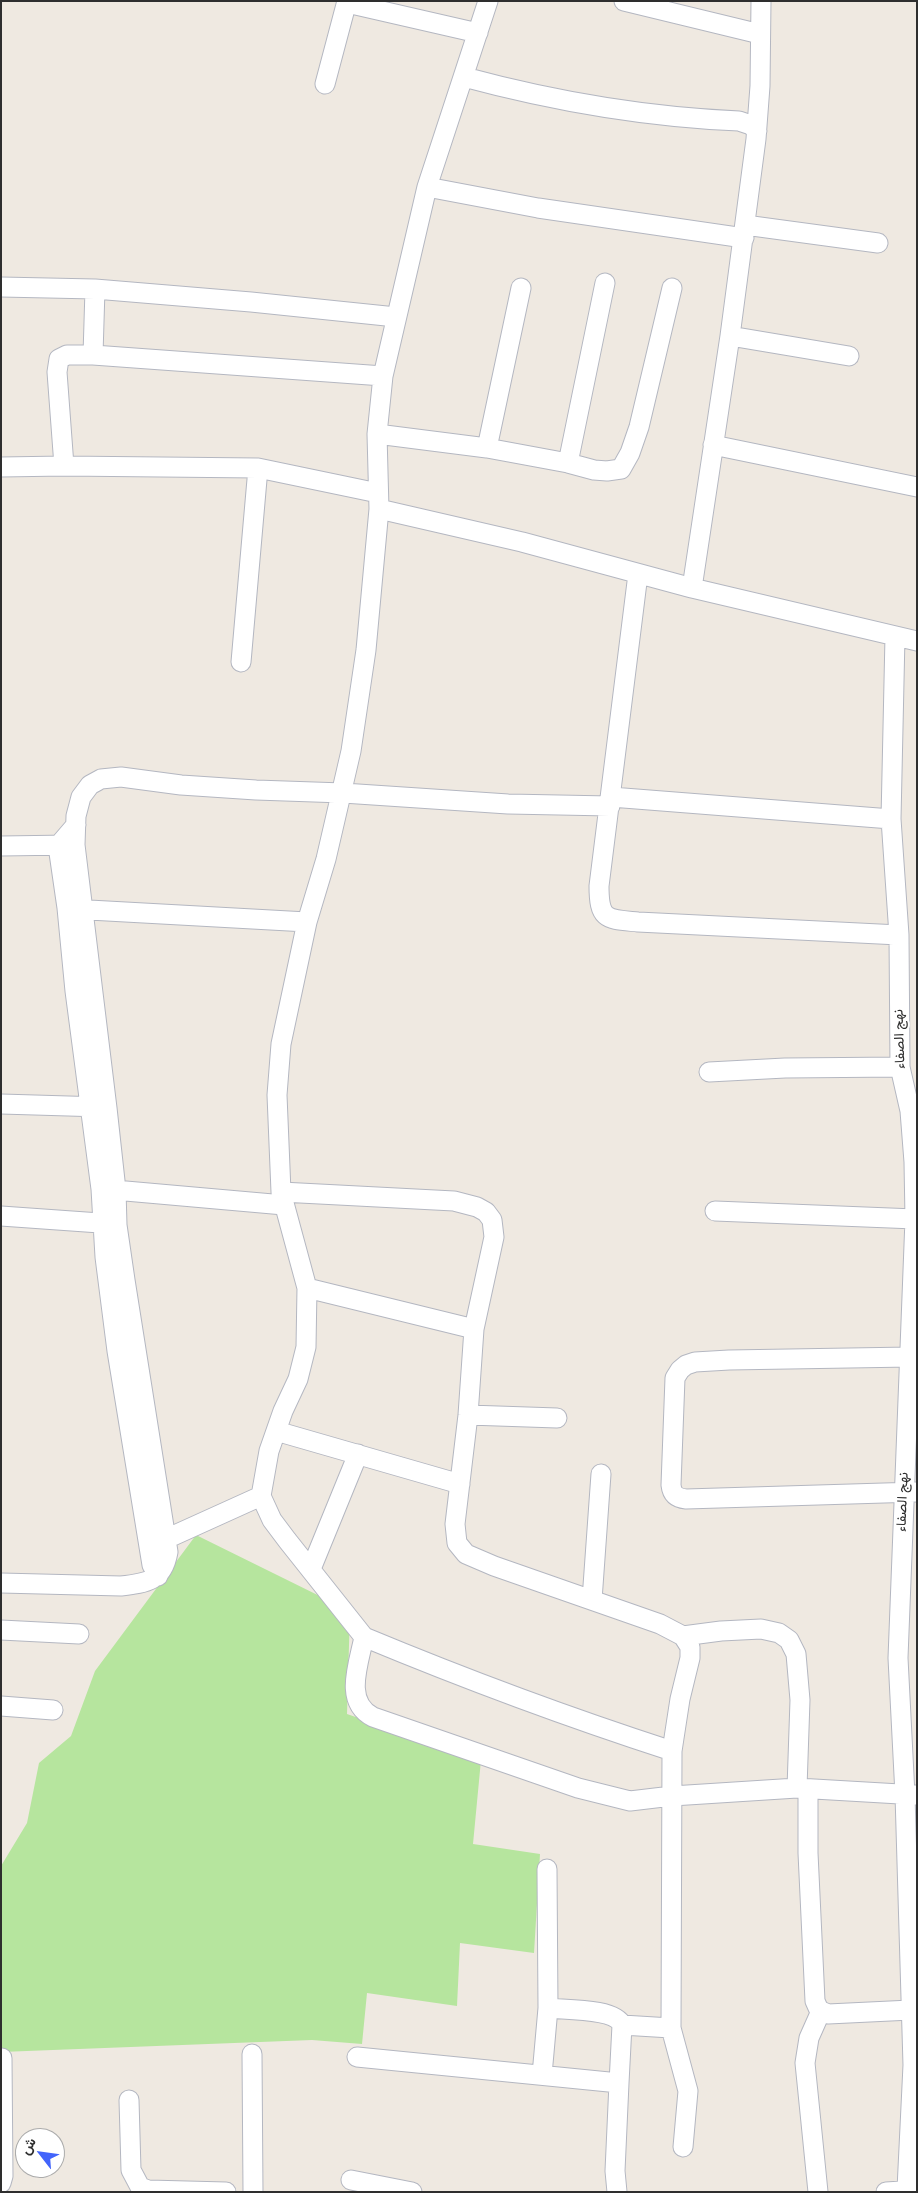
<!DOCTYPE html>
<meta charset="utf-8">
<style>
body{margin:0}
#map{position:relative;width:918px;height:2193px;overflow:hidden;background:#efe9e1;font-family:Roboto,Vazirmatn,sans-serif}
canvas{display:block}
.frame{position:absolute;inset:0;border:2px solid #2e2e2e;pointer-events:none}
.north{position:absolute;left:15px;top:2128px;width:50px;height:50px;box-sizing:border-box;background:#fff;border:1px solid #ababab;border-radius:50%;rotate:300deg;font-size:14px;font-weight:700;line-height:20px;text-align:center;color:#2e2e2e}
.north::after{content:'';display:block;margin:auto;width:18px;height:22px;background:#4264fb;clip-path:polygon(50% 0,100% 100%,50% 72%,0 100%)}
</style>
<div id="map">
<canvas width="918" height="2193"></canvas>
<div class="frame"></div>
<div class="north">ش</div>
</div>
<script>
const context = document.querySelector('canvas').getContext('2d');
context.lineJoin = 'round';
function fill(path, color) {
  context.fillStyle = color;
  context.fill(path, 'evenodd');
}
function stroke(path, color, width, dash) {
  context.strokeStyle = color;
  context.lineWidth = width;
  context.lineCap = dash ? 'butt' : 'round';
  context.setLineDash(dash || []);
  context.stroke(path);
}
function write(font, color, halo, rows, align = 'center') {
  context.font = font + ' Roboto,Vazirmatn,sans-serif';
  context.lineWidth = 4;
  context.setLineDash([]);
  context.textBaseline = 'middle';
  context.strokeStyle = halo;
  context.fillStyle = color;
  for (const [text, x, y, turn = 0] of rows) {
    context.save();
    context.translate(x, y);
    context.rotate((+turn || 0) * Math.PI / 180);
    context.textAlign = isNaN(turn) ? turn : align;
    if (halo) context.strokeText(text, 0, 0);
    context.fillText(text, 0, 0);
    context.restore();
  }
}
const green = new Path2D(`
 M196,1535l154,76 -3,103 134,46 -8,84 67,10 -6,99 -74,-10 -3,63 -90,-13 -5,51 -50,-4 -311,12v-186l26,-43 12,-60 32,-27 24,-65z`);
const minor = new Path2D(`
 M488,1l-61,186 -44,189 -6,58 2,75 -13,141 -15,101 -25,108 -19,63 -26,122 -4,51 4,97 26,96 -1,59 -8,32 -15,32 -14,40 -8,45 11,24 15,20 77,97c-5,26 -21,65 9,80l205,71 52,13 42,-5 125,-8 120,7
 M624,1l136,33
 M347,3l131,30
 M464,77c89,24 182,40 275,44l12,4 6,6
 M325,84l22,-83
 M427,187l111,21 206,30
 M745,225l133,18
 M1,287l94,2 156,13 145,15
 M730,336l119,20
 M93,355l2,-66
 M377,434l110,14 81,15 26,7 13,1 14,-2 9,-16 9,-26 33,-139
 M713,445l204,42
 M487,448l34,-160
 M568,463l37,-180
 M64,466l-7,-94 2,-13 8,-4h26l290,21
 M1,467l63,-1 194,2 120,25
 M379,509l143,33 170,46 225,53
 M638,574l-39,312c0,35 8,33 39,36l261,13
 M692,588l38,-252 26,-197 4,-53 1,-85
 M895,636l-4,183 8,116 1,132 10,44 4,51 1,57 -17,439 7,137 8,270 -6,124
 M241,662l17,-194
 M611,797l280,22
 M76,825l-18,21 9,62 8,83 26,198 4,68 12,94 35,214 6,11
 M1,846l69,-1
 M71,909l236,13
 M709,1072l76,-4 115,-1
 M1,1104l101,3
 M103,1189l181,16
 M281,1192l173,9 23,6 9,5 6,8 2,17 -20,92 -6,86 -13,109 2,19 9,11 28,12 166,58 23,12 7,11v11l-10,41 -8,52 -1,277 -49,-3
 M715,1211l200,8
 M1,1216l113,8
 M307,1288l167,41
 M910,1357l-181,3 -34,2 -9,3 -6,5 -5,8 -4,107c1,9 5,13 15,14l231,-7
 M468,1415l89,3
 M276,1431l184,53
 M166,1539l95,-43
 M311,1569l47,-115
 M1,1583l120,3c26,-3 42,-5 47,-34l-43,-272 -8,-55 -1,-35 -9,-82 -32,-263 1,-29 5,-19 9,-12 11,-6 20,-2 60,8 75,5 87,3 165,11 102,2
 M592,1600l9,-126
 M1,1630l78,4
 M683,1636l38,-5 40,-2 18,4 10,7 7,14 4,46 -3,88
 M364,1637c101,42 203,80 308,114
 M1,1706l52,4
 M808,1789v64l7,148 4,9 9,4 83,-4
 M548,2008c17,2 67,0 74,17l-3,58
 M671,2028l17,63 -5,56
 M252,2054l1,138
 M357,2057l262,26 -4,88 2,21
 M542,2075l6,-67 -1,-139
 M129,2100l2,70 9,17 8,3 78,2
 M351,2180l61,12
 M1,2183l2,-7 -1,-118
 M818,2192l-13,-129 4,-25 12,-27
 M886,2192l31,-2`);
const streetNames = [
 ["نهج الصفاء",900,1039,-92],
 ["نهج الصفاء",903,1502,-88]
];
fill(green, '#b6e59e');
stroke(minor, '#b4b7c1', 21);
stroke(minor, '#fff', 19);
write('14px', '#2e2e2e', '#fff', streetNames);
</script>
